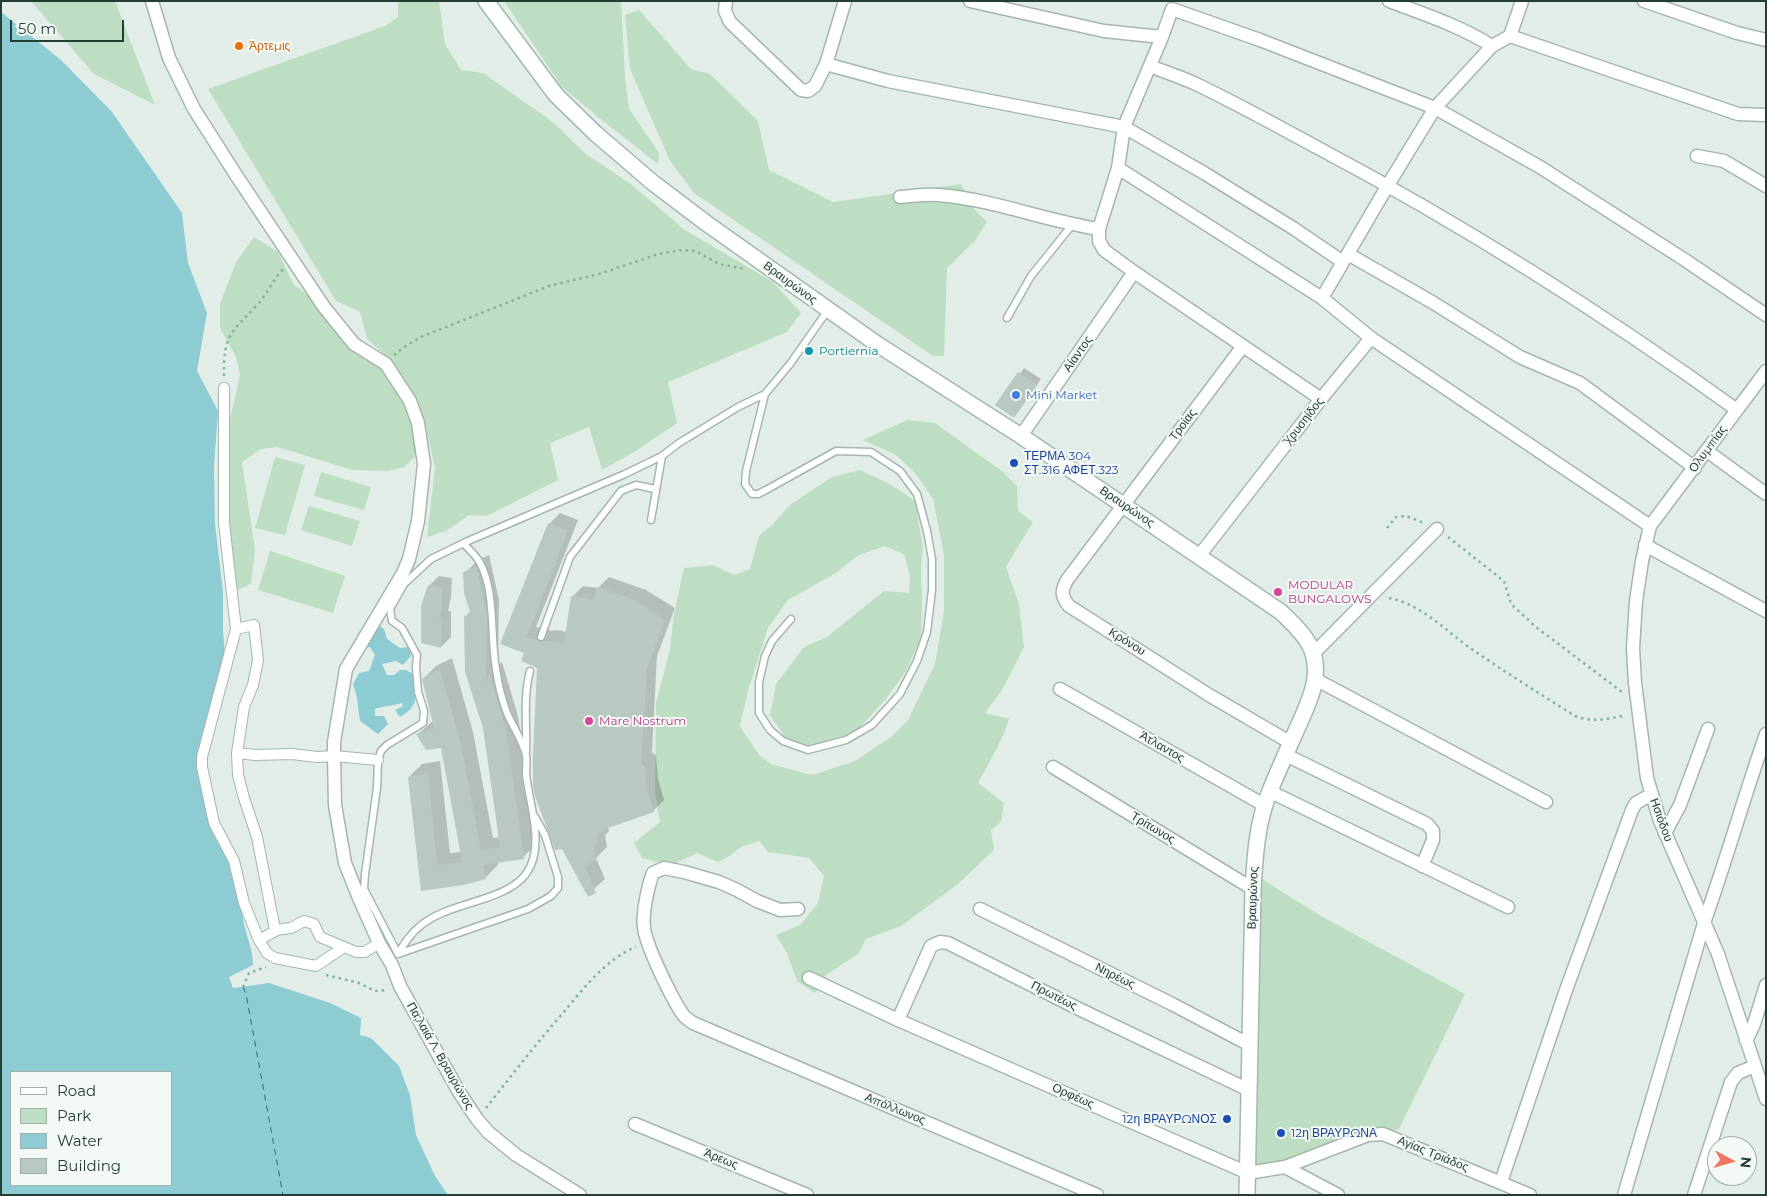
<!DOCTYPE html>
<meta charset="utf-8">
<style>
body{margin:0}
#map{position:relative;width:1767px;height:1196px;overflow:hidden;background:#e3ede8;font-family:Montserrat,sans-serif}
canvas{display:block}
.frame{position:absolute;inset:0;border:2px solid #233f35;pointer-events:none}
.legend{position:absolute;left:10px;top:1071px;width:162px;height:115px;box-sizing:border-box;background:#f4f9f6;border:1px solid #a0afa9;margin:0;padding:6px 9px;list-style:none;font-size:15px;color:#233f35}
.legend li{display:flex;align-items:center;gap:10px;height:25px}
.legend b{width:25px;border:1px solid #a0afa9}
.north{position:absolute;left:1707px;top:1136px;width:50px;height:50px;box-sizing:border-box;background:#f4f9f6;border:1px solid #a0afa9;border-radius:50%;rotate:96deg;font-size:14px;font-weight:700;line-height:20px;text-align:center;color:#233f35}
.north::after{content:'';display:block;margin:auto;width:18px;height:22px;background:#f1765d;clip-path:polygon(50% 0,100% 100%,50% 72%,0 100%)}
.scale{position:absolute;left:10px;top:20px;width:114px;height:22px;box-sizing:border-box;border:2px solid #233f35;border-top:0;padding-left:6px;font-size:15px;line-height:18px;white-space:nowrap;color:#233f35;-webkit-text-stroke:4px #f4f9f6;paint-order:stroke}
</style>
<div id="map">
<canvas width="1767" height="1196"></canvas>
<div class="frame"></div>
<ul class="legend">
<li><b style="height:6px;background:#fff"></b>Road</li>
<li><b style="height:14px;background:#bddec3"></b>Park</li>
<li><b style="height:14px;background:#8cccd2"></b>Water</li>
<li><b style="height:14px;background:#b9c8c1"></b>Building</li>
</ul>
<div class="north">N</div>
<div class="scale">50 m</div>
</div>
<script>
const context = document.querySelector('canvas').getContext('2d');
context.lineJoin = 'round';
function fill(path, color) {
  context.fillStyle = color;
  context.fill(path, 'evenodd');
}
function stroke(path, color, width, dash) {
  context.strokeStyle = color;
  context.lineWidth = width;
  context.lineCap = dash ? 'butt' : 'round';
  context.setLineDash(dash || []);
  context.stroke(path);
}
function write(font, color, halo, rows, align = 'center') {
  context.font = font + ' Montserrat,sans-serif';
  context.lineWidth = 4;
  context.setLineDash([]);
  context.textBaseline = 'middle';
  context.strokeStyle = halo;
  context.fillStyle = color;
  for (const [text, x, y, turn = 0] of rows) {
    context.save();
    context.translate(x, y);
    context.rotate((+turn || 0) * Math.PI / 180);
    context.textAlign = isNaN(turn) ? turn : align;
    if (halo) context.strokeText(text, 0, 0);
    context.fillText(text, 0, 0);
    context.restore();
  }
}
const green = new Path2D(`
 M31,1h84l40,104 -61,-31z
 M398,1h41l6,43 16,26 22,3 70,49 33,32 46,31 53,45 88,52 28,31 -14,19 -119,50 9,41 -38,26 -37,21 -13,-43 -39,16 8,37 -71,36 -18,-1 -23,16 -19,6 8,-70 -10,-44 -15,-33 -27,-37 -16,-14 -7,-27 -24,-11 -128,-212 177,-63 13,-9z
 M504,1h117l4,76 4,32 30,44 -1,11 -55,-43 -41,-34z
 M639,10l52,59 19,5 48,47 11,49 64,32 128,-18 11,23 15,15 -13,20 -27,26 -3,88h-11l-239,-163 -24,-32 -40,-92 -5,-54z
 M254,237l24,15 16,33 11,8c33,32 77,67 100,106 9,16 10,38 12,56l-13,12 -15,4 -36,-1 -76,-23 -16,2 -19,13 13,88 -4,34 -13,6 -12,-18 -7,-56v-48l21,-93 -4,-18 -16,-29v-24l16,-42z
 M907,420l28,3 68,49 14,14 1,25 15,11 -27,45 13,37 5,43 -22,43 -17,23 24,6c-7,23 -20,43 -31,64l26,20 -3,19 -10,8 3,20 -36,34 -57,42 -35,13 -8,15 -32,21 -11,18 -18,-12 -10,-28 -11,-18 24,-10 18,-22 6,-27 -15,-18 -41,-6 -9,-11 -18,6 -13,10 -10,5 -21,-9 -25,12 -30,-7 -8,-15 26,-21 -5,-30 1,-89 14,-54 3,-30 11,-51 29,-3 21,10 16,-6 9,-33 13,-11 19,-21 41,-27 28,-7 28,13 27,18 8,47 -2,20 1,30 -1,40 -15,33 -20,28 -25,27 -26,15 -25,5 -25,-9 -15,-22 6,-31 28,-37 23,-10 57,-46 25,2 1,-17 -6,-22 -20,-8 -27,10 -21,17 -48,27 -20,28 -20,63 -8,35 19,29 12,9 41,11 43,-14 36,-24 17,-17 27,-56 9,-53v-56l-11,-56 -18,-26 -19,-18 -33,-15z
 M275,457l30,8 -20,70 -30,-7z
 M321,472l50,15 -7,23 -50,-14z
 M309,506l51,15 -8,25 -51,-16z
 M270,551l75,25 -12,37 -75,-23z
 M1254,874l67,42 144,78 -66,135 -151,44z`);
const water = new Path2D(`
 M1,12l60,48 51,52 70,101 6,50 19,50 -10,58 21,40 -4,55 1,58 8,68v39l2,26 -8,23 -7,40 -12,42 14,71 11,8 12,30 9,53 8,29 1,12 -24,12 4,11 36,-5 61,20 31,15 -1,17 11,3 28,28 11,29 6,40 19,41 13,19h-447zM11,1072h160v113h-160z
 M379,626l5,3 3,10 13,9 9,-1 2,9 -8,9 -7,-4 -14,3 5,11h7l6,-5h6l7,4c3,20 8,31 -13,43l-5,-7 8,-4 -1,-3c-10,3 -18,3 -27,6v7h9l4,8 -10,10 -18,-13 -3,-23 -4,-14 6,-11 10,-2 6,-16 -5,-8 -7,1 8,-18z`);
const shadow = new Path2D(`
 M1024,368l17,11 -23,33 -21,-7z
 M560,513l18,7 -42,107 12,2 3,2 5,-1 11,2 5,-35 11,-11 15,2 11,-11 37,13 29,18 -18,48 -5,96 4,4 2,23 6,21 -11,11 -45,16 1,4 -4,4 2,12 -11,11 9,21 -11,10 -58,-93 3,-129 -13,-15 -24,-9 47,-119z
 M489,555l10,45 -1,66 4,-4 16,54 18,129 -13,12 -25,4v4l-13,13 -63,11 -13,-112 13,-13 18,-3 10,92 11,-1 -19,-105 -24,-13 15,-13 -10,-42 13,-13 16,-8 21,74 20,106 7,-1 -34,-221 5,-5 -6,-38 13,-13z
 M439,576l13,2 -1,19 -3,14h3v26l-10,10 -12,-61z`);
const ferry = new Path2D(`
 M243,987l3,7 37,201`);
const building = new Path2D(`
 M1018,372l19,13 -23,33 -19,-13z
 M548,523l20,8 -42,107 11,2 3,2 4,-1 20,2 7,-47 23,4 3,-13 38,13 30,20 -18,48 -6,95 4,4 2,23 7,22 -46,16 -12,8 3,6 -5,4 2,13 -11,8 11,26 -8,4 -26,-48 -7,1 -20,-54 -2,-10v-31l4,-87 -16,-7 3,-8 -24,-9z
 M476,567l11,47 -1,68 3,-9 17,57 18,129 -41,6 3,14 -22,6 -43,6 -13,-114 20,-4 9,92 25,-3 -21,-114 -15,2 -10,-16 18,-6 -12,-49 18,-10 21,76 20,105 19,-3 -17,-119 -18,-56 -1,-56 7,-1 -7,-22 -1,-21z
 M428,585l14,2v20l-3,13h3l-1,28 -20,-5v-37z`);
const path = new Path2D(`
 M394,355l13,-10 14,-8 128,-51 50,-12 59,-20 25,-4 13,1 23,13 26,5
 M224,376c-1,-41 7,-43 33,-71 10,-11 16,-25 26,-36
 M1387,528l9,-11 10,-1 18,7
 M1448,537l56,44 7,23 25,23 86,65
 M1389,598c35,7 58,35 87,54 32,22 66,43 99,64 18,7 34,3 51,-1
 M326,975l33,8 16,8 12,-1
 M243,987l6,-14 17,-6
 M486,1108c25,-32 50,-64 77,-95 19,-23 44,-55 73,-66`);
const service = new Path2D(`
 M1007,318l24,-42 41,-51
 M765,394l-19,77 -1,13 7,10h6l8,-4 70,-39 35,1 29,19 17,23 10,37 5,28v31l-5,42 -10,29 -17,33 -28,31 -26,15 -38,10 -25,-9 -13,-11 -11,-17v-31l6,-26 7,-15 19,-22
 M651,520l11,-64
 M464,544c5,5 11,11 15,17 17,29 11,75 17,108 2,14 6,31 11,44 6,14 16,28 19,42 1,6 0,13 0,19 3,30 20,73 0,100 -22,29 -78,27 -107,53 -9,7 -15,17 -21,27l-34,-65 1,-15 12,-86 1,-28 3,-9 6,-6 36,-22 1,-12 -6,-19 -2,-25 1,-12 -15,-27 -10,-7 -2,-12 14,-25 27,-25 37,-18 157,-67 37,-18 17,-13 59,-36 27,-13 25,-30 38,-54
 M541,637l29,-80 51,-66 15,-6 19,4
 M526,751c1,-26 -3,-55 4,-80
 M398,954l130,-45 23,-13 7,-8v-11l-13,-42 -10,-18`);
const pedestrian = new Path2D(`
 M224,388v135l12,106 18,-4 4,35 -5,25 -9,22 -7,46
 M236,629l-34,128v10l12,56 20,38 10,42 15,37 18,-10
 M378,760l-44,-4 -17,1 -25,-3 -37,1 -18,-2 1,22 6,23 13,39 18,93 16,-2 13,-7 10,3 6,13 36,15h9l14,-9
 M259,940l8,13 8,5 41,8 28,-19`);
const minor = new Path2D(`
 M152,1l17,57 25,51 42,66 88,132 30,37 32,20 24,37 8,22 6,41 -6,57 -9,38 -6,14 -57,96 -12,73v14l1,49 10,58 14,35 20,45 13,22 8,21 59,106 18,27 11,13 28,23 64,40
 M726,1l-1,10 5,11 71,68 7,1 7,-5 11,-22
 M845,1l-19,63 62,17 236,46 80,46 89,55 50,34
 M970,1l134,30 58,6
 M1389,1c35,13 71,25 103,45
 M1644,1l93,32 29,7
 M1510,36l12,-35
 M1150,66c15,6 31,11 46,18 42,20 83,43 124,65 145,77 284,165 417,261
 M1697,156l27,5 42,25
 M1118,168l204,130 66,-113 47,-77 105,59 145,93 81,55
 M900,197c13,-1 26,-3 38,-2 55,4 107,26 161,34
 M1348,254l84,48 88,55 60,26 115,85
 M1371,338l279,188
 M1243,346l-176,234c-6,11 -6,16 2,26l140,89 82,48
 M1766,371l-116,155 -8,35 -6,40 -3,47 2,35 12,95 13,43 58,133 48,145
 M1321,399l-187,-127 -30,-22 -5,-9v-12l19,-61 6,-41 38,-90 10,-28 88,31 175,68 57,-62 18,-10 228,78 28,1
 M1021,436l113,-164
 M1707,451l59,43
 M1645,545l121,66
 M1199,556l122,-157 50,-61 -49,-40
 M1313,654l124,-125
 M1315,679l231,123
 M1060,689l204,116
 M1286,755l141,69 6,7v9l-11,26
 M1053,767l200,122
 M1269,791l239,116
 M1665,833l15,-28 28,-76
 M798,909l-18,1 -23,-9 -20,-11 -18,-8 -35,-10 -20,-4 -11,5c-5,13 -11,41 -9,54 1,17 29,74 40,89 2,2 6,5 9,7l404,172
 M980,909l192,95 78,41
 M809,978l89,42 350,153 37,-6 83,-32 15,-1 147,61
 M898,1020l33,-74 9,-4 8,1 131,66 170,81
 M1746,1041l8,-17 12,-39
 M635,1124l172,71
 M1285,1167l53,28
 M1501,1182l65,-192 66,-180 4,-7 16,-9
 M1624,1195l80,-272c22,-62 40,-126 62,-189
 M1694,1195l37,-113 7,-9 17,-7`);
const secondary = new Path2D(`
 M486,1l70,94 39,38 57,49 54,41 171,121 144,92 260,176c10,10 21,19 28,32 16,29 -1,60 -13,87 -9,20 -18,40 -26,60 -13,30 -15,65 -17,98l-6,306`);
const markers = [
 [239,46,5,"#e8710a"],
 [809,351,5,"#0f9aa8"],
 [1016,395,5,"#3f7fe0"],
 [1014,463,5,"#1a4fb4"],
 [1278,592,5,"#d1479c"],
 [589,721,5,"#d1479c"],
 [1227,1119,5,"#1a4fb4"],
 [1281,1133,5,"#1a4fb4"]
];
const foodNames = [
 ["Άρτεμις",249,46]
];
const streetNames = [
 ["Βραυρώνος",790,283,36],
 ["Αίαντος",1078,354,-55],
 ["Χρυσηίδος",1304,421,-52],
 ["Τροίας",1183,425,-53],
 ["Ολυμπίας",1708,449,-54],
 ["Βραυρώνος",1127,507,34],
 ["Κρόνου",1127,642,32],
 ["Άτλαντος",1162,747,30],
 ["Ησιόδου",1661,820,70],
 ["Τρίτωνος",1153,828,31],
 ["Βραυρώνος",1253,898,-88],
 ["Νηρέως",1115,976,26],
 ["Πρωτέως",1054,996,27],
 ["Πα;λαιά Λ. Βραυρώνος",440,1056,60],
 ["Ορφέως",1073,1096,24],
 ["Απόλλωνος",895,1109,22],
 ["Αγίας Τριάδος",1433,1154,22],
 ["Άρεως",721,1159,22]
];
const cultureNames = [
 ["Portiernia",819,351]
];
const shopNames = [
 ["Mini Market",1026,395]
];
const transitNames = [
 ["ΤΕΡΜΑ 304",1024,456],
 ["ΣΤ.316 ΑΦΕΤ.323",1024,470],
 ["12η ΒΡΑΥΡΩΝΟΣ",1217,1119,"right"],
 ["12η ΒΡΑΥΡΩΝΑ",1291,1133]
];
const hotelNames = [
 ["MODULAR",1288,585],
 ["BUNGALOWS",1288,599],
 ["Mare Nostrum",599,721]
];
fill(green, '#bddec3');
fill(water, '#8cccd2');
fill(shadow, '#0003');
stroke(ferry, '#1d727b', 1, [6, 5]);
fill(building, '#b9c8c1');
stroke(service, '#a6b5af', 9);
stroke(pedestrian, '#a6b5af', 12);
stroke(minor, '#a6b5af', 15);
stroke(secondary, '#a2b9af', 18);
stroke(path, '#84b19f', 2.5, [2.5, 4]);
stroke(service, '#fff', 6);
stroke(pedestrian, '#fff', 10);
stroke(minor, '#fff', 12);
stroke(secondary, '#fff', 15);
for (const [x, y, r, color] of markers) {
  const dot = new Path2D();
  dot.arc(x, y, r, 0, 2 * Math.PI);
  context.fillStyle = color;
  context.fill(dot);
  stroke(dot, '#f4f9f6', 2);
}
write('12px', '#c56008', '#f4f9f6', foodNames, 'left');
write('12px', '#233f35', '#f4f9f6', streetNames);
write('12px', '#0d838f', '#f4f9f6', cultureNames, 'left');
write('12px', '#366cbe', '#f4f9f6', shopNames, 'left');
write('12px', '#164399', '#f4f9f6', transitNames, 'left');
write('12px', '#b23c85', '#f4f9f6', hotelNames, 'left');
</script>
